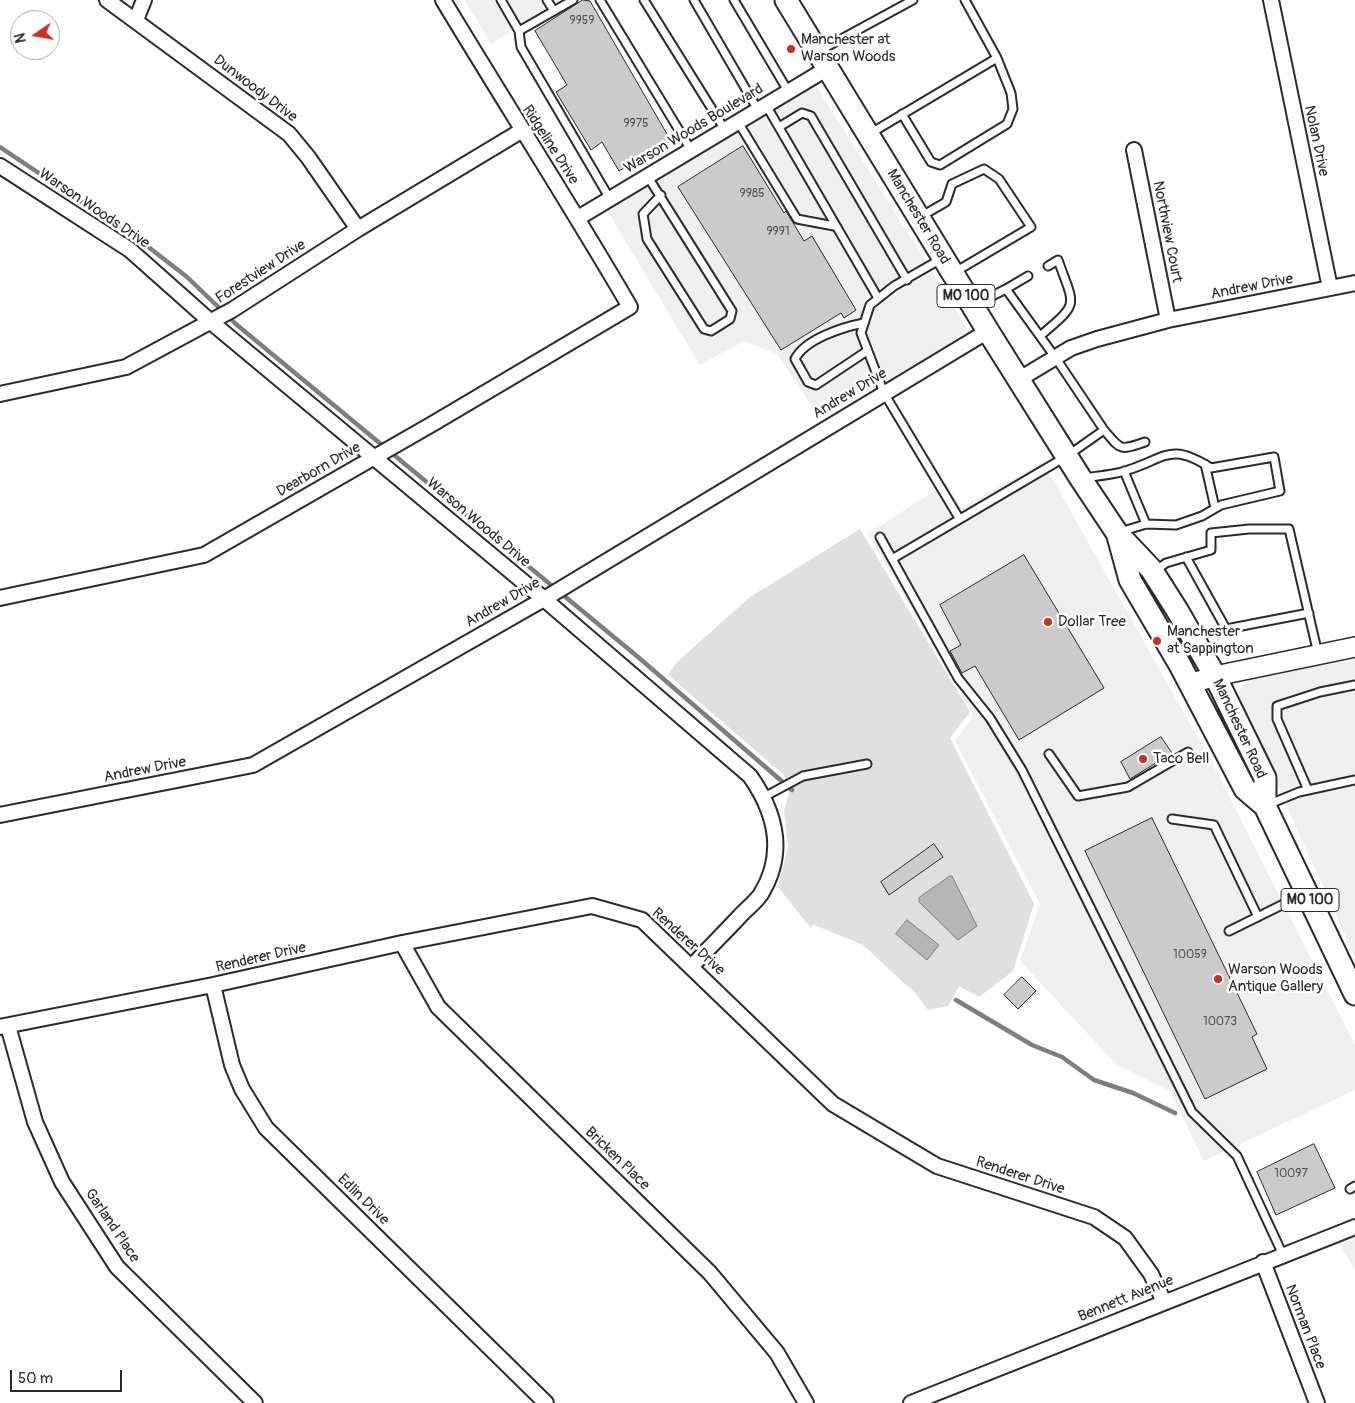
<!DOCTYPE html>
<style>
body{margin:0}
#map{position:relative;width:1355px;height:1403px;overflow:hidden;background:#fff;font-family:Pangolin,sans-serif}
canvas{display:block}
.north{position:absolute;left:10px;top:10px;width:50px;height:50px;box-sizing:border-box;background:#fff;border:1px solid #aaa;border-radius:50%;rotate:258deg;font-size:14px;font-weight:700;line-height:20px;text-align:center;color:#2b2b2b}
.north::after{content:'';display:block;margin:auto;width:18px;height:22px;background:#c8321e;clip-path:polygon(50% 0,100% 100%,50% 72%,0 100%)}
.scale{position:absolute;left:10px;top:1370px;width:112px;height:22px;box-sizing:border-box;border:2px solid #2b2b2b;border-top:0;padding-left:6px;font-size:15px;line-height:18px;white-space:nowrap;color:#2b2b2b;-webkit-text-stroke:4px #fff;paint-order:stroke}
</style>
<div id="map">
<canvas width="1355" height="1403"></canvas>
<div class="north">N</div>
<div class="scale">50 m</div>
</div>
<script>
const context = document.querySelector('canvas').getContext('2d');
context.lineJoin = 'round';
function fill(path, color) {
  context.fillStyle = color;
  context.fill(path, 'evenodd');
}
function stroke(path, color, width, dash) {
  context.strokeStyle = color;
  context.lineWidth = width;
  context.lineCap = dash ? 'butt' : 'round';
  context.setLineDash(dash || []);
  context.stroke(path);
}
function write(font, color, halo, rows, align = 'center') {
  context.font = font + ' Pangolin,sans-serif';
  context.lineWidth = 5;
  context.setLineDash([]);
  context.textBaseline = 'middle';
  context.strokeStyle = halo;
  context.fillStyle = color;
  for (const [text, x, y, turn = 0] of rows) {
    context.save();
    context.translate(x, y);
    context.rotate((+turn || 0) * Math.PI / 180);
    context.textAlign = isNaN(turn) ? turn : align;
    if (halo) context.strokeText(text, 0, 0);
    context.fillText(text, 0, 0);
    context.restore();
  }
}
const built = new Path2D(`
 M465,0h97l-71,44z
 M808,73l162,260 -150,85 -43,-64 -33,-13 -44,24 -100,-166z
 M1043,462l169,301 143,282v45l-151,71 -34,-70 -53,-26 -97,-104 20,-57 -85,-163 17,-23 -1,-8 -103,-176 78,-51 15,25z
 M1355,659v298l-78,-172 -28,-57 -10,-26v-12l5,-7 8,-5z
 M1355,1239v31l-15,-25z`);
const green = new Path2D(`
 M860,529l110,183 -20,26 84,166 -21,67 -34,26 -20,-11 -11,20 -20,4 -11,-15 -54,-50 -49,-20 -4,2 -32,-40 10,-40 -4,-37 5,-16 -5,-19 -116,-100 9,-13 73,-65z`);
const water = new Path2D(`
 M950,876h2l25,50 -19,14 -39,-38v-4z
 M907,920l32,25 -12,15 -31,-26z`);
const stream = new Path2D(`
 M0,147l142,95 45,35 50,48 401,332 154,133
 M956,1000l76,45 30,12 32,23 39,13 42,20`);
const building = new Path2D(`
 M583,0l7,1 81,140 -52,30 -17,-29 -11,8 -35,-58 11,-7 -32,-54z
 M743,146l41,67 2,-2 18,30 8,-5 44,74 -12,8 -3,-5 -60,37 -103,-163z
 M1024,555l80,133 -85,52 -44,-74 -13,7 -12,-22 11,-6 -21,-40z
 M1161,737l11,16 -42,26 -9,-17z
 M1152,818l105,216 -5,3 15,32 -62,30 -120,-248z
 M934,844l9,13 -54,38 -8,-13z
 M1022,977l14,14 -18,18 -14,-14z
 M1314,1144l21,44 -59,27 -19,-43z`);
const lane = new Path2D(`
 M501,0l18,31
 M547,0l7,11
 M573,0l-54,31 2,16 89,152
 M600,0l91,150
 M644,0l81,130
 M694,0l64,110
 M734,0l54,91
 M819,51l94,-51
 M766,105l112,193
 M902,114l29,48 9,3 67,-41 6,-15 -2,-16 -14,-35
 M738,122l59,97 37,7
 M779,127l23,-14 9,3 96,164
 M871,133l126,-75 -32,-58
 M648,177l84,134 -2,8 -19,12 -7,-2 -57,-90 -4,-25 18,-19
 M920,217l26,-15 6,-18 32,-15 15,10 32,48 -76,45
 M941,259l-47,27 -24,19 -9,28 23,60 75,125
 M1006,289l22,-13
 M974,305l32,-16 49,68 49,73
 M864,323c-21,4 -59,16 -69,36l13,23 8,3 51,-34
 M1040,336c40,-34 35,-28 18,-76l-10,6
 M1205,464l10,44
 M1124,471l22,53
 M1083,478c14,-2 29,-3 42,-7 41,-12 44,-30 86,-3l63,-11 6,34 -59,14 -19,11 -26,9 -30,-1 -26,8
 M880,537l78,141 32,40 32,52 170,342 45,44 46,99
 M1186,557l40,72 83,-16
 M892,559l175,-103 37,-26c17,20 15,21 41,12
 M1155,571l11,-8 45,-13v-17l38,-4h40l29,125
 M1049,754l29,42 50,-9 60,-35
 M1308,790l-31,-71v-13l43,-14 35,-7
 M764,797l39,-21 64,-12
 M1267,805l32,-13 56,-12
 M1172,819l42,6 44,92
 M1229,931l75,-37
 M1350,1189l5,-3`);
const street = new Path2D(`
 M107,0l182,134 19,23 50,72
 M1271,0l59,288
 M136,20l8,-20
 M1134,150l34,170
 M0,166l130,84 81,72 333,277 206,177c26,37 36,77 11,118 -5,8 -15,15 -21,22 -16,17 -32,33 -48,50
 M578,218l250,-150
 M1018,380l53,-32 26,-9 71,-19 187,-37
 M0,394l126,-27 106,-57 126,-81 163,-98
 M0,598l204,-43 230,-132 196,-116c-60,-103 -125,-204 -187,-307
 M0,815l253,-50 291,-166 444,-268
 M402,943l36,64 272,266 67,80 29,50
 M213,985l19,80 10,24 24,39 280,275
 M8,1026l27,96 27,60 55,85 138,136
 M0,1027l213,-42 189,-42 190,-37 50,14 191,184 104,62 157,51 31,21 26,36 13,28
 M1263,1262l54,141
 M911,1403l444,-176`);
const secondary = new Path2D(`
 M1190,684l25,-8 140,-29`);
const primary = new Path2D(`
 M786,0l202,331 93,148 36,54 34,36 26,41 38,66 50,102v28
 M1118,536l12,44 50,85 65,124 20,17 90,188`);
const markers = [
 [791,49,5,"#c8321e"],
 [1048,622,5,"#c8321e"],
 [1157,641,5,"#c8321e"],
 [1143,759,5,"#c8321e"],
 [1218,979,5,"#c8321e"]
];
const numberNames = [
 ["9959",582,21],
 ["9975",636,124],
 ["9985",752,194],
 ["9991",778,232],
 ["10059",1190,955],
 ["10073",1220,1022],
 ["10097",1291,1174]
];
const shields = [
 [966,296,58],
 [1310,900,58]
];
const shieldNames = [
 ["MO 100",966,296],
 ["MO 100",1310,900]
];
const poiNames = [
 ["Manchester at",801,40],
 ["Warson Woods",801,57],
 ["Dollar Tree",1058,622],
 ["Manchester",1167,632],
 ["at Sappington",1167,649],
 ["Taco Bell",1153,759],
 ["Warson Woods",1228,970],
 ["Antique Gallery",1228,987]
];
const streetNames = [
 ["Dunwoody Drive",255,89,37],
 ["Warson Woods Boulevard",694,129,-31],
 ["Nolan Drive",1316,141,78],
 ["Ridgeline Drive",550,145,57],
 ["Warson Woods Drive",94,209,34],
 ["Manchester Road",918,217,59],
 ["Northview Court",1167,232,79],
 ["Forestview Drive",261,272,-33],
 ["Andrew Drive",1252,287,-11],
 ["Andrew Drive",850,394,-31],
 ["Dearborn Drive",319,470,-30],
 ["Warson Woods Drive",478,523,40],
 ["Andrew Drive",503,603,-30],
 ["Manchester Road",1239,729,65],
 ["Andrew Drive",145,770,-11],
 ["Renderer Drive",688,942,42],
 ["Renderer Drive",261,958,-13],
 ["Bricken Place",617,1159,44],
 ["Renderer Drive",1020,1176,18],
 ["Edlin Drive",363,1200,44],
 ["Garland Place",112,1226,56],
 ["Bennett Avenue",1126,1299,-22],
 ["Norman Place",1305,1327,69]
];
fill(built, '#efefef');
fill(green, '#e0e0e0');
fill(water, '#b6b6b6');
stroke(water, '#7e7e7e', 1);
stroke(stream, '#7e7e7e', 4.5);
fill(building, '#cbcbcb');
stroke(building, '#2b2b2b', 1);
stroke(lane, '#2b2b2b', 11);
stroke(street, '#2b2b2b', 18);
stroke(secondary, '#2b2b2b', 22);
stroke(primary, '#2b2b2b', 25);
stroke(lane, '#fff', 7);
stroke(street, '#fff', 14);
stroke(secondary, '#fff', 19);
stroke(primary, '#fff', 21);
for (const [x, y, r, color] of markers) {
  const dot = new Path2D();
  dot.arc(x, y, r, 0, 2 * Math.PI);
  context.fillStyle = color;
  context.fill(dot);
  stroke(dot, '#fff', 2);
}
write('12px', '#535353', null, numberNames);
for (const [x, y, w] of shields) {
  const box = new Path2D();
  box.roundRect(x - w / 2, y - 11.5, w, 23, 4);
  context.fillStyle = '#fff';
  context.fill(box);
  stroke(box, '#2b2b2b', 1);
}
write('bold 14px', '#2b2b2b', null, shieldNames);
write('15px', '#2b2b2b', '#fff', poiNames, 'left');
write('15px', '#2b2b2b', '#fff', streetNames);
</script>
